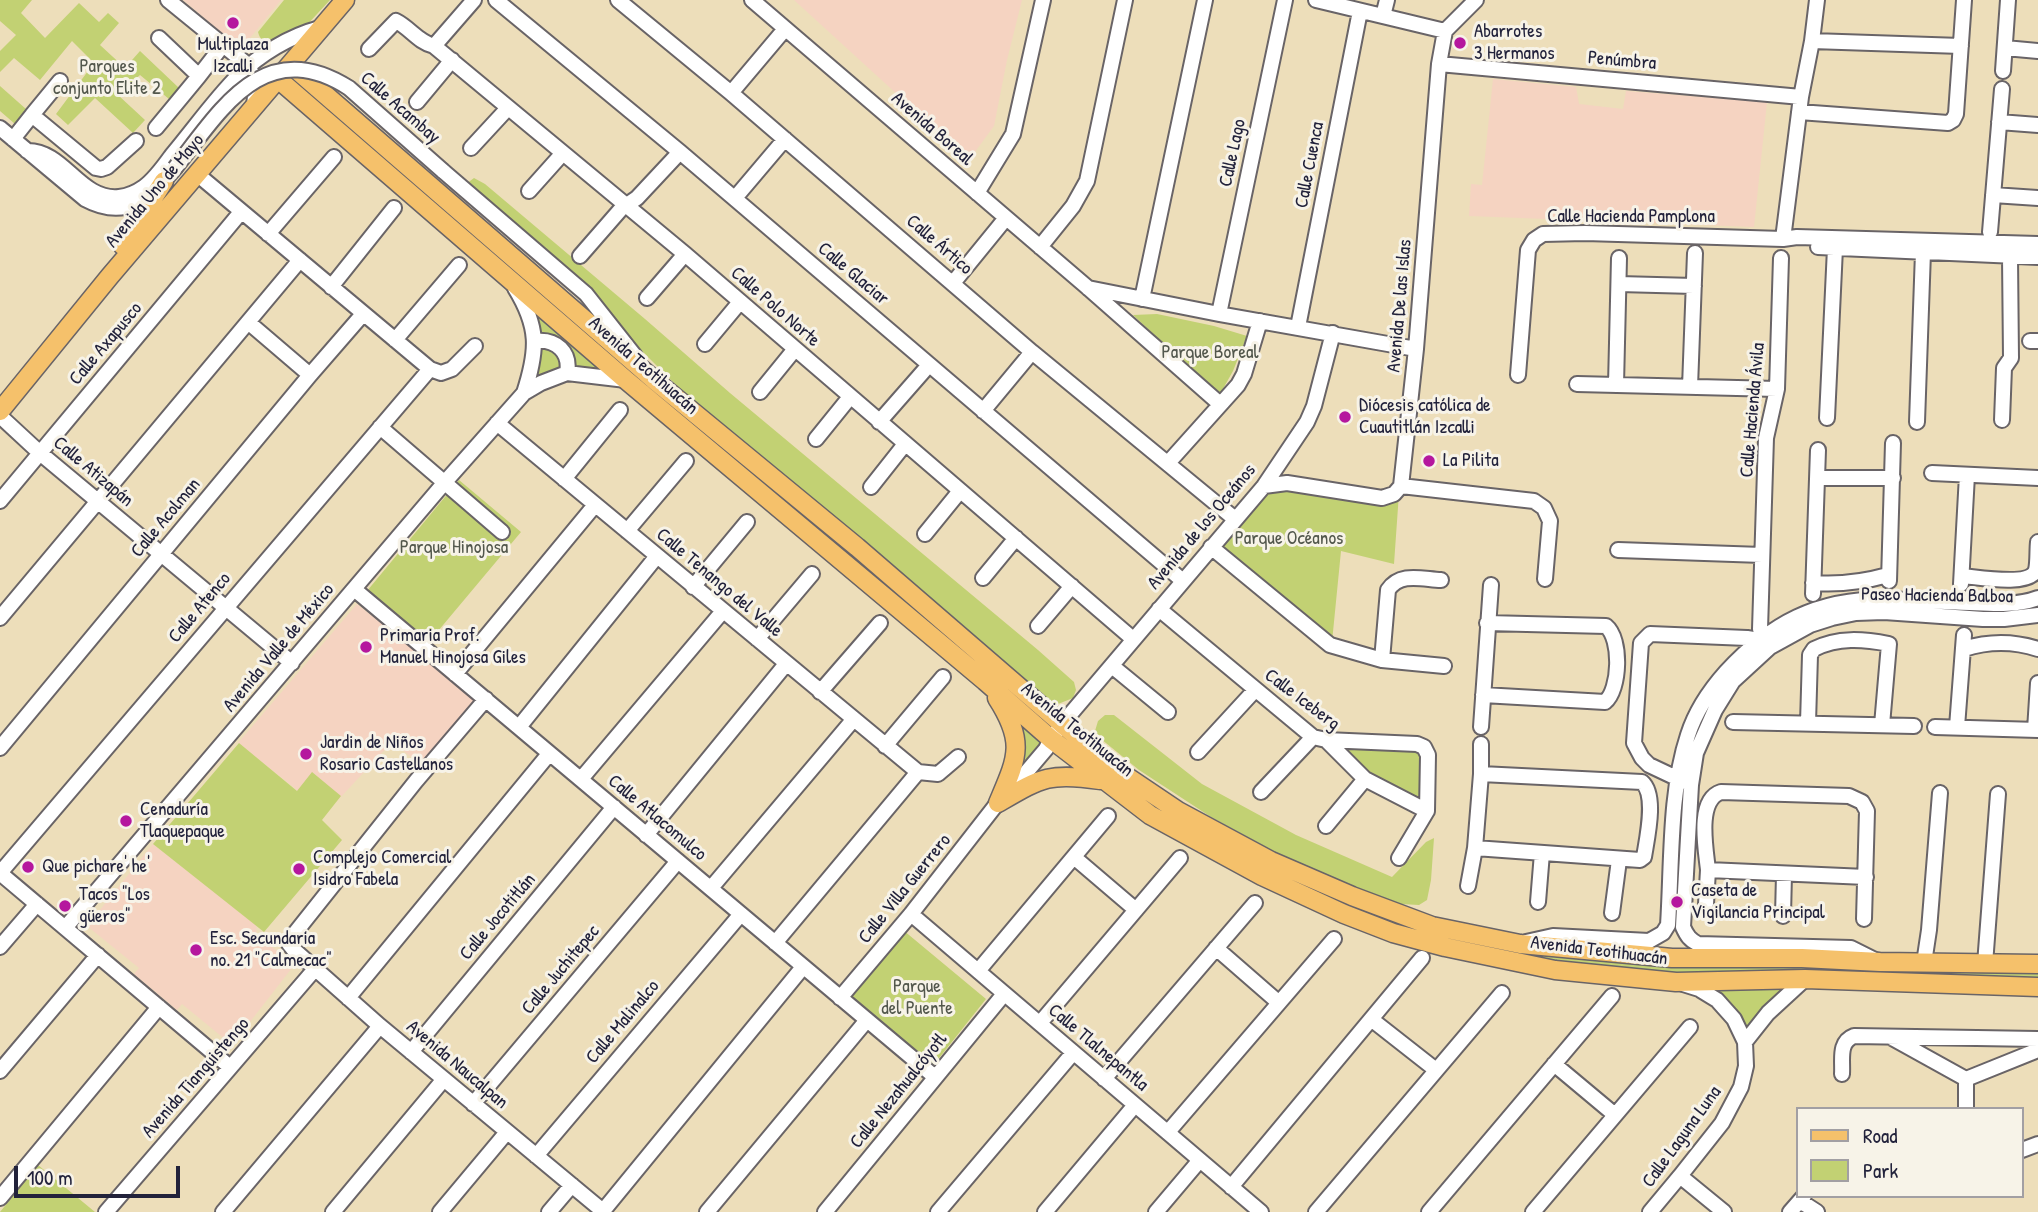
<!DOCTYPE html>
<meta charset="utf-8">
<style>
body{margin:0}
#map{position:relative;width:2038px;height:1212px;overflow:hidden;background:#eddeba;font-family:"Patrick Hand",sans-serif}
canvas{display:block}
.legend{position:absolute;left:1796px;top:1107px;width:228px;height:91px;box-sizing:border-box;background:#f7f3e8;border:2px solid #a29fa3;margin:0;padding:9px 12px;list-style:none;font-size:21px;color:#22223b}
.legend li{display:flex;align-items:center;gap:14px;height:35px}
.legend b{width:35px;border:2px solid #a29fa3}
.scale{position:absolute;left:14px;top:1166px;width:166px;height:32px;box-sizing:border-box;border:4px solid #22223b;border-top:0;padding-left:9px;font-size:21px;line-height:24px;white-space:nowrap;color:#22223b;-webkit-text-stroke:5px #f7f3e8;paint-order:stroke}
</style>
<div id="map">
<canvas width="2038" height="1212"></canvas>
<ul class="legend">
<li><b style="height:9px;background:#f5c16b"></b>Road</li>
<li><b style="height:19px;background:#c2d173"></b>Park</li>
</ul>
<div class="scale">100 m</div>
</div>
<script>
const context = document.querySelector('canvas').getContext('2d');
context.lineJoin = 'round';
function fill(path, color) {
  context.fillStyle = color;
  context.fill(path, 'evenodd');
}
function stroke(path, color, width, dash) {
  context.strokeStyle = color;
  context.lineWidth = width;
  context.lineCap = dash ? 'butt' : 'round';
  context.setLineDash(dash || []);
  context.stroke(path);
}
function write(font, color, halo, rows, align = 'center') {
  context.font = font + ' "Patrick Hand",sans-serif';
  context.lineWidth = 6;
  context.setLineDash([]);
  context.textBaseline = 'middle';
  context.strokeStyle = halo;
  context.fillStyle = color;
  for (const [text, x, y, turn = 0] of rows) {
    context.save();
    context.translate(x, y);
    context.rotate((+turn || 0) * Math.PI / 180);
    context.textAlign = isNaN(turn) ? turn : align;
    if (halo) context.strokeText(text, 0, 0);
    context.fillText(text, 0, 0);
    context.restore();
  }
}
const built = new Path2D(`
 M183,0h98l-40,49z
 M794,0h228l-15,60 -13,66 -25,34z
 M1493,79l83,8 3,17 44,5 3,-18 141,11 -13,125 -285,-11 2,-32 11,1z
 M357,604l121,96 -55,66 -31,-24 -66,71 -88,-70z
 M153,844l103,81 1,11 38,28 -63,81 -50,-41 -5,6 -43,-36 5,-6 -52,-42z`);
const green = new Path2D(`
 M0,0h32l-11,13 24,25 34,-35 20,19 9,-9 11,10 -19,22 25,23 15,-17 39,37 -10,11 -29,-24 -22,20 27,25 -12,13 -38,-35 -27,27 -12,-11 38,-51 -22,-22 -32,39 -26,-22 -14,14v-21l16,-16 -16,-14z
 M284,0h46l-25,27 -33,15c-8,0 -12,-2 -14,-10z
 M0,86l26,23 -11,15 -15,-13z
 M474,178l11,6 160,135 85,74 308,257 36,32 2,8 -3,8 -15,6 -11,-3 -322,-267 -92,-92 -49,-56 -118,-102z
 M529,308l84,64 -43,-5 -30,-28z
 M1157,314l57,12 33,10 -14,35 -14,25 -86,-81z
 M539,346l18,2 7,23 -29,9z
 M1270,477l129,16 -5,71 -53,-13 -9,91 -120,-97z
 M459,480l62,52 -93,111 -61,-52z
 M1015,711l27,31 -16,21 -3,-3z
 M1105,715h9l88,69 94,51 96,42 34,-35 8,-4 -3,42 -4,20 -8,5 -18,-1 -31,-11 -86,-36 -73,-40 -72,-47 -38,-31 -6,-8 3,-10z
 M239,743l58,48 15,-19 29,24 -19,24 20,20 -78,92 -111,-88z
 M1072,743l188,116 258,88 520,20v17l-359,-5 -133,-15 -158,-37 -237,-115 -82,-65z
 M1417,744l11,11 -6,49 -55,-29 -30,-30z
 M903,930l83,69 -54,68 -82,-71z
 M1792,981l-44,50 -39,-47z
 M38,1165l57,47h-95z`);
const minor = new Path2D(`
 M168,0l81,66 7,19 -2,22
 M496,0l184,152 503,429
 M618,0l113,93 301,259 203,167
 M752,0l335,287 133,117
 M1316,0l129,31
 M1383,16l4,-16
 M1812,41l149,5
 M434,46l40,-46
 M2005,48l33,3
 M369,49l27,-28c14,7 22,21 38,25l251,208 448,385
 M1439,64l362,33
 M2003,71l5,-71
 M199,76l24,-31
 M731,93l54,-64
 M417,102l35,-42
 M1799,112l149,11 5,-3 3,-6 8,-114
 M32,115l28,-34
 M1999,122l39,3
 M0,128l85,71c41,22 64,0 90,-31
 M156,128l43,-52 -40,-38
 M13,139l19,-24 64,53 5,1 6,-2 29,-26
 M471,148l37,-40
 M27,151c37,-1 53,50 92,46 9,-1 18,-5 25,-10 11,-8 20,-21 28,-32 22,-26 42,-55 66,-79 22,-22 52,-40 82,-48
 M443,171l143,123 49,62
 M197,174l233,195 11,4 11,-4 23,-23
 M529,191l34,-38
 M977,193l36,-59 30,-134
 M1993,195l45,3
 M735,198l50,-59
 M1990,232l12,-143
 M268,234l66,-77
 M1783,239l18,-142 11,-56 5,-41
 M1040,247l33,-41 14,-25 38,-181
 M1818,247l220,10
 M580,256l41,-47 16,-11 43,-46
 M953,283l53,-65
 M1619,284l75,2
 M331,287l63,-79
 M515,288c24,39 23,62 9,105
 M1088,288l131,26 197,35
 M647,298l38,-44
 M1142,299l63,-299
 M1219,314l66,-314
 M248,322l62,53
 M1298,327l62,-316
 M395,340l64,-75
 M536,341c20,-2 35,11 31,32
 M2030,341h8
 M705,344l35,-42
 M1518,375l10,-125 6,-10 9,-6 42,-1 198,6 14,-2 241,7
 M1577,384l200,5
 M1616,385l3,-127
 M1690,387l5,-134
 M760,392l35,-43
 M983,411l49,-59
 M0,416l40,37 252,210
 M1827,418l8,-170
 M2002,420l2,-52 7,-10 -1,-101
 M879,422l50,-57
 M1917,422l6,-170
 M497,423l421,349
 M380,427l122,105
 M816,439l34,-42
 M1168,463l70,-78 6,-11 16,-53
 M1932,473l106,5
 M1817,478h76
 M564,479l56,-69
 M1264,486l23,-3 95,15 12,-4 7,-8 15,-137 23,-285 6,-33 31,-31
 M1401,486l133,15 10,7 6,13 -5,58
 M871,487l34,-43
 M0,501l241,-289
 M627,531l59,-70
 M925,534l35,-43
 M1211,547l119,98 52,15 62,6
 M1618,550l144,5
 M1962,576c15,1 68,11 74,-6 2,-8 1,-20 2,-28
 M983,578l33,-40
 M1889,581l4,-138
 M1813,583c26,2 50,-1 75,-8
 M1961,584l6,-109
 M693,587l54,-65
 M354,589l581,488
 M1813,594l5,-144
 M1159,609l154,128 13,3 39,39 62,32
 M0,618l300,-358
 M1038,626l34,-40
 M1764,636l-4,-7 6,-191 11,-49 4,-131
 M757,639l55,-65
 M1964,649c25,-8 49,-8 74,0
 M1382,660l6,-70c12,-18 33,-11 53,-10
 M1112,666l56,46
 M455,674l140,-169
 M820,692l60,-69
 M1483,695l122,7c15,-12 17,-63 1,-76l-119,-3
 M486,699l-70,82 -125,157 -2,6 4,5 87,77 224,186
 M1733,722l181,4
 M1808,723l2,-68 4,-6c24,-12 49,-10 75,-5l-7,81
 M519,727l138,-171
 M1481,727l10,-142
 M1935,727l103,3
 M1957,727l7,-92
 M2035,730l3,-47
 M1326,740l91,4 7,3 4,8 -1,56 -28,47
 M1481,744v30
 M885,746l58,-69
 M0,748l310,-373 53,-61
 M1198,752l57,-62
 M918,772l20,2 20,-17
 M581,779l142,-168
 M1685,782l-36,-17 -7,-7 -8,-15 7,-100 9,-9 97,4 12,2
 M1261,792l52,-55
 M1007,795l39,-46 5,-10 11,-15 202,-238 43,-64 7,-16 19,-73
 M1326,826l39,-47
 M646,835l140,-171
 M1075,858l61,52
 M0,873l430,-504
 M0,873l230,194
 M1468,886l7,-38 6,-74 161,8c15,13 5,56 2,75l-4,3 -165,-12
 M711,888l142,-168
 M1538,902l4,-49
 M1706,904l2,-34
 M1612,913l7,-53
 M911,914l350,298
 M1783,916l1,-42
 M1864,919l3,-108 -5,-9 -13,-6 -128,-4c-25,8 -15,58 -13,78l158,7
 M65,928l380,-446 79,-89 17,-10 26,-10 59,7
 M1526,942l27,-6 96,5 14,-8 5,-8c4,-61 1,-133 20,-190 8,-25 21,-44 38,-63 45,-49 91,-73 159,-73 28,1 56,3 85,4 22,1 47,3 68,-5
 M775,943l143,-171
 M0,947l37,-43
 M1216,948l62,54
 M1875,960l-24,-12 -153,-4c-8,-4 -11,-8 -15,-17l8,-142 5,-32 19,-43 18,-29 37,-34 40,-22 22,-7 24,-5 28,-1 99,7h21l34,-4
 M1924,963l5,-33 11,-137
 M1985,964l13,-170
 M978,971l130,-155
 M348,998l201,-244
 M840,998l71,-84 92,-118
 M1371,1019l65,51
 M1040,1023l140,-165
 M1892,1038l74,41 72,-29
 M1745,1042l23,-29 37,-34
 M411,1052l203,-245
 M1554,1064l61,51
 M0,1071l98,-116
 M1842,1074c1,-14 -4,-32 12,-38l184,3
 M1104,1079l151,-176
 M1966,1079v30
 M473,1104l205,-243
 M1168,1132l166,-193
 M2022,1150l16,-6
 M536,1156l205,-242
 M1680,1176l44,36
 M1231,1187l191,-229
 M0,1198l159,-191
 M1800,1201l17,11
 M603,1211l200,-244
 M106,1212l209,-243
 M223,1212l157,-186
 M333,1212l111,-133
 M440,1212l67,-80
 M549,1212l23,-27
 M707,1212l160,-192
 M825,1212l179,-218
 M938,1212l135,-159
 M1045,1212l90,-107
 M1156,1212l44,-52
 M1316,1212l186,-219
 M1429,1212l183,-216
 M1533,1212l157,-185
 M1650,1212l30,-36 42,-53 19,-36 5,-21 -1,-24 -11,-23 -17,-19 -18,-11 -16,-5
 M1790,1212l14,-16`);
const major = new Path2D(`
 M291,65l362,314 204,168 205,177 61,50 55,37 93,50 81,35 80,30 88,18 152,14h130l78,4 158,2
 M278,79l348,301 359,301 66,58 99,76 112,61 82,38 49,19 52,14 110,23 121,12 129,-3 233,8
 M123,246l41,-65
 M0,411l110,-135 235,-276
 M997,698c29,45 20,60 1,105
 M998,803c43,-25 51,-31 102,-23`);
const minorBridge = new Path2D(`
 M175,168c46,-58 89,-134 174,-80l94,83`);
const markers = [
 [233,23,7,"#b5179e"],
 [1460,43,7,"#b5179e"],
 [1345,417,7,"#b5179e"],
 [1429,461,7,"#b5179e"],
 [366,647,7,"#b5179e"],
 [306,754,7,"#b5179e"],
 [126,821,7,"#b5179e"],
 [28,867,7,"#b5179e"],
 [299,869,7,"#b5179e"],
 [1677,902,7,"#b5179e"],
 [65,906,7,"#b5179e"],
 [196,950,7,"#b5179e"]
];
const poiNames = [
 ["Abarrotes",1474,32],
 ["3 Hermanos",1474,54],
 ["Multiplaza",233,45,"center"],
 ["Izcalli",233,67,"center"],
 ["Diócesis católica de",1359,406],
 ["Cuautitlán Izcalli",1359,428],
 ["La Pilita",1443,461],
 ["Primaria Prof.",380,636],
 ["Manuel Hinojosa Giles",380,658],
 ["Jardin de Niños",320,743],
 ["Rosario Castellanos",320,765],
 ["Cenaduría",140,810],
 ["Tlaquepaque",140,832],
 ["Complejo Comercial",313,858],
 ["Isidro Fabela",313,880],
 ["Que pichare' he'",42,867],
 ["Caseta de",1691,891],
 ["Vigilancia Principal",1691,913],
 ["Tacos \"Los",79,895],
 ["güeros\"",79,917],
 ["Esc. Secundaria",210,939],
 ["no. 21 \"Calmecac\"",210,961]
];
const streetNames = [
 ["Penúmbra",1622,61,5],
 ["Calle Acambay",400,108,41],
 ["Avenida Boreal",932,129,41],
 ["Calle Lago",1233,153,-78],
 ["Calle Cuenca",1310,165,-79],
 ["Avenida Uno de Mayo",155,191,-50],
 ["Calle Hacienda Pamplona",1631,217],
 ["Calle Ártico",939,245,41],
 ["Calle Glaciar",853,274,40],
 ["Avenida De las Islas",1400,306,-85],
 ["Calle Polo Norte",775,307,41],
 ["Calle Axapusco",106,344,-50],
 ["Avenida Teotihuacán",643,366,41],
 ["Calle Hacienda Ávila",1753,410,-85],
 ["Calle Atizapán",93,472,40],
 ["Calle Acolman",166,518,-50],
 ["Avenida de los Oceános",1202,527,-50],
 ["Calle Tenango del Valle",719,583,40],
 ["Paseo Hacienda Balboa",1937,596,1],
 ["Calle Atenco",200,608,-50],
 ["Avenida Valle de México",279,648,-50],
 ["Calle Iceberg",1302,700,37],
 ["Avenida Teotihuacán",1077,730,39],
 ["Calle Atlacomulco",657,818,40],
 ["Calle Villa Guerrero",905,889,-51],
 ["Calle Jocotitlán",498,917,-50],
 ["Avenida Teotihuacán",1599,951,7],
 ["Calle Juchitepec",561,970,-50],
 ["Calle Malinalco",623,1022,-50],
 ["Calle Tlalnepantla",1098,1048,40],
 ["Avenida Naucalpan",457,1065,40],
 ["Avenida Tianguistengo",196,1078,-49],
 ["Calle Nezahualcóyotl",899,1091,-51],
 ["Calle Laguna Luna",1682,1137,-54]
];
const parkNames = [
 ["Parques",107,67],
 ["conjunto Elite 2",107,89],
 ["Parque Boreal",1210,353],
 ["Parque Océanos",1289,539],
 ["Parque Hinojosa",454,548],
 ["Parque",917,987],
 ["del Puente",917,1009]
];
fill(built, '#f5d3c1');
fill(green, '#c2d173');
stroke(minor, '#696467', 18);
stroke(major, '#696467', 21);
stroke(minor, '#fff', 14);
stroke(major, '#f5c16b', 18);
stroke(minorBridge, '#696467', 18, []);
stroke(minorBridge, '#fff', 14);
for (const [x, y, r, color] of markers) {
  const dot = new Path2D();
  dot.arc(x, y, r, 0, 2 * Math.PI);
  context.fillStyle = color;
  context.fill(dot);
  stroke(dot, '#f7f3e8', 2.5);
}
write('19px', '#22223b', '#f7f3e8', poiNames, 'left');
write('19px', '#22223b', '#f7f3e8', streetNames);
write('19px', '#52574c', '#f7f3e8', parkNames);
</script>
